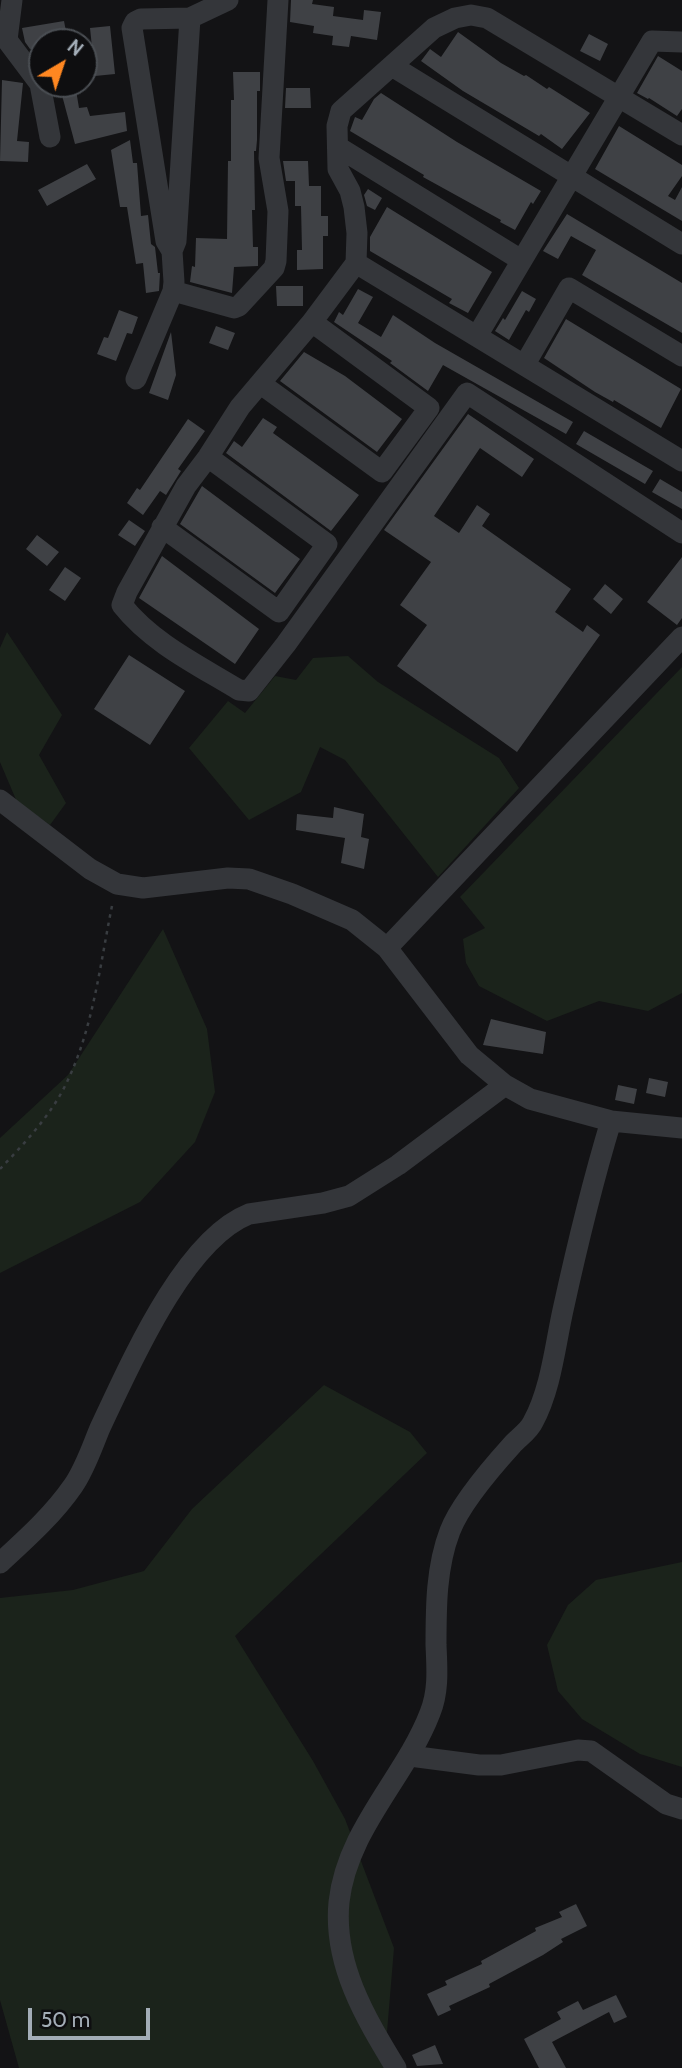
<!DOCTYPE html>
<style>
body{margin:0}
#map{position:relative;width:682px;height:2068px;overflow:hidden;background:#131315;font-family:Cabin,sans-serif}
canvas{display:block}
.north{position:absolute;left:28px;top:28px;width:70px;height:70px;box-sizing:border-box;background:#0e0e10;border:2px solid #4a4e53;border-radius:50%;rotate:39deg;font-size:19px;font-weight:700;line-height:28px;text-align:center;color:#a3adb7}
.north::after{content:'';display:block;margin:auto;width:24px;height:32px;background:#ff8721;clip-path:polygon(50% 0,100% 100%,50% 72%,0 100%)}
.scale{position:absolute;left:28px;top:2008px;width:122px;height:32px;box-sizing:border-box;border:4px solid #a3adb7;border-top:0;padding-left:9px;font-size:21px;line-height:24px;white-space:nowrap;color:#a3adb7;-webkit-text-stroke:5px #0e0e10;paint-order:stroke}
</style>
<div id="map">
<canvas width="682" height="2068"></canvas>
<div class="north">N</div>
<div class="scale">50 m</div>
</div>
<script>
const context = document.querySelector('canvas').getContext('2d');
context.lineJoin = 'round';
function fill(path, color) {
  context.fillStyle = color;
  context.fill(path, 'evenodd');
}
function stroke(path, color, width, dash) {
  context.strokeStyle = color;
  context.lineWidth = width;
  context.lineCap = dash ? 'butt' : 'round';
  context.setLineDash(dash || []);
  context.stroke(path);
}
const green = new Path2D(`
 M7,632l55,83 -23,40 27,48 -16,22 -33,-23 -17,-40v-114z
 M348,656l30,26 121,76 20,30 -81,89 -93,-117 -25,-13 -19,45 -52,28 -60,-72 39,-47 17,12 30,-37 21,4 17,-22z
 M682,667v326l-34,18 -49,-10 -52,20 -68,-35 -13,-23 -3,-24 22,-11 -25,-31z
 M163,929l44,100 8,63 -20,50 -55,60 -140,71v-135l68,-63z
 M324,1385l86,47 17,21 -192,183 78,125 32,58 49,129 -10,120h-365l-19,-68v-402l73,-8 71,-19 48,-62z
 M682,1562v205l-42,-13 -58,-35 -24,-28 -11,-46 21,-40 28,-25z`);
const building = new Path2D(`
 M291,0h22l-1,4 22,3 -1,9 30,4 1,-10 17,2 -4,28 -26,-4 -2,11 -17,-2 1,-9 -20,-3 1,-7 -24,-4z
 M64,21l4,21h-26v5l-12,2 -5,-7 -3,-14z
 M110,26l5,48 -20,2 -5,-48z
 M458,32l43,31 23,13 2,-1 21,14 2,-2 41,26 -28,36 -21,-15 -2,2 -76,-45 -42,-30 9,-12 11,8z
 M589,34l19,10 -8,17 -20,-10z
 M658,56l24,15v38l-5,7 -28,-18 -1,1 -11,-6z
 M233,72h27v19h-3v49l-1,11h-2l1,59h-3l1,37h5v19l-24,1 -2,26 -42,-11 2,-16 3,1 1,-29 31,1 1,-78h3v-61h3z
 M2,80l21,3 -6,58 12,1 -1,20 -28,-1z
 M59,84h16l4,24 8,-1 3,9 35,-4 2,19 -52,13z
 M286,88h24l1,20h-26z
 M381,93l76,49 84,49 -8,13 -2,-2 -16,28 -15,-8 1,-2 -78,-43 1,-2 -74,-44 5,-14 7,3 12,-21z
 M619,126l63,39v11l-14,20 7,4 7,-13v34l-87,-52z
 M130,140l3,23h4l4,53 7,-1 3,29 4,3 3,26h2l-1,18 -13,2 -3,-30 -7,1 -9,-57h-7l-9,-57z
 M283,161h25l1,25h12v30h7v20h-5v33l-26,1v-20h5l-1,-44h-6v-25h-9z
 M87,164l9,15 -49,27 -9,-16z
 M368,189l14,9 -7,12 -8,-4 -3,-11z
 M387,207l105,65 -24,41 -19,-10 3,-4 -82,-48v-14z
 M567,214l115,69v50l-100,-58 14,-25 -25,-14 -13,23 -15,-8z
 M276,286h27v20h-26z
 M358,289l15,8 -15,26 23,14 12,-22 42,28 138,79 -7,12 -123,-69 -15,26 -38,-28 2,-2 -58,-39 5,-10 4,3z
 M522,291l14,8 -7,13 -3,-2 -17,30 -14,-9 8,-13 2,2z
 M119,310l19,7 -6,17 -5,-1 -11,28 -19,-7 7,-17 4,1z
 M566,319l115,70 -20,39 -47,-28 -1,2 -18,-10 -51,-34z
 M216,326l19,7 -7,17 -19,-7z
 M171,332l5,43 -8,25 -19,-7z
 M304,352l41,24 57,43 -25,33 -97,-71z
 M468,414l66,45 -12,18 -42,-29 -46,68 25,17 18,-28 13,9 -8,12 89,63 -16,23 28,20 4,-7 13,10 -83,117 -120,-86 30,-41 -27,-20 31,-43 -47,-32z
 M263,418l14,9 -4,6 86,62 -28,36 -105,-78 8,-12 8,6z
 M188,419l17,12 -27,38 3,2 -15,24 -6,-4 -17,24 -16,-12 10,-15 3,2z
 M584,431l69,40 -8,13 -69,-40z
 M660,479l22,13v17l-30,-17z
 M202,486l98,73 -25,34 -95,-69z
 M129,520l16,11 -10,15 -17,-11z
 M37,535l22,17 -12,14 -21,-17z
 M162,556l97,73 -24,35 -96,-66z
 M682,557v61l-5,7 -30,-23z
 M65,567l16,11 -16,23 -16,-11z
 M605,584l18,15 -12,15 -18,-15z
 M129,655l56,36 -35,54 -56,-36z
 M334,807l30,7 -3,23 8,2 -5,30 -23,-6 4,-25 -49,-8 1,-16 36,4z
 M491,1019l55,13 -3,22 -60,-9z
 M649,1078l19,4 -3,15 -19,-4z
 M618,1085l19,4 -3,15 -19,-4z
 M576,1904l11,22 -26,13 2,3 -20,13 -54,29 1,3 -41,19 2,4 -13,6 -11,-22 20,-9 -2,-4 37,-17 -1,-3 55,-30 -1,-3 27,-11 -3,-5z
 M616,1995l11,22 -13,6 -5,-11 -57,30 14,26h-27l-15,-29 37,-20 -4,-7 21,-11 5,9z
 M435,2045l8,19 -26,2 -5,-11z`);
const path = new Path2D(`
 M0,1169c24,-25 51,-54 66,-85 28,-57 34,-121 47,-183`);
const minor = new Path2D(`
 M12,0l-5,40 33,44 10,53
 M190,18l-14,223 -4,10 -6,-10 -34,-213 3,-6 6,-3 49,-1 38,-18
 M392,66l290,178
 M682,135l-195,-117 -16,-3 -16,3 -21,10 -93,83 -4,15 1,43 12,22 4,16 3,26 -1,30 -44,59 -72,85 -32,50 -22,29 -59,106 -5,13c30,38 76,60 117,85l10,1 37,-47 181,-251 215,140
 M338,147l183,113
 M356,263l326,198
 M173,291l61,17 5,-2 35,-38 2,-7 2,-50 -9,-53 9,-158
 M477,336l175,-295 30,1
 M525,364l44,-76 113,68
 M136,379l37,-88 1,-9 -2,-31
 M261,384l121,88 47,-64 -117,-86
 M162,527l117,85 48,-68 -119,-87
 M0,800l90,69 27,15 26,4 85,-10 21,1 43,15 60,26 35,28 82,107 36,30 25,14 81,22 71,7
 M387,948l295,-311
 M0,1563c26,-24 53,-48 73,-77 12,-17 19,-39 27,-58 29,-61 83,-188 149,-214l74,-11 26,-7 49,-31 107,-80
 M410,1756l69,9h22l77,-15 13,1 75,53 16,5
 M396,2068c-31,-51 -63,-104 -57,-166 8,-73 66,-124 91,-189 9,-22 7,-45 6,-68 0,-37 0,-78 14,-114 10,-26 43,-65 62,-86 6,-7 17,-14 21,-23 18,-33 22,-76 30,-112 14,-64 29,-126 48,-189`);
fill(green, '#1b231b');
fill(building, '#3f4145');
stroke(path, '#393d41', 2.5, [3.5, 5]);
stroke(minor, '#34363a', 21);
</script>
